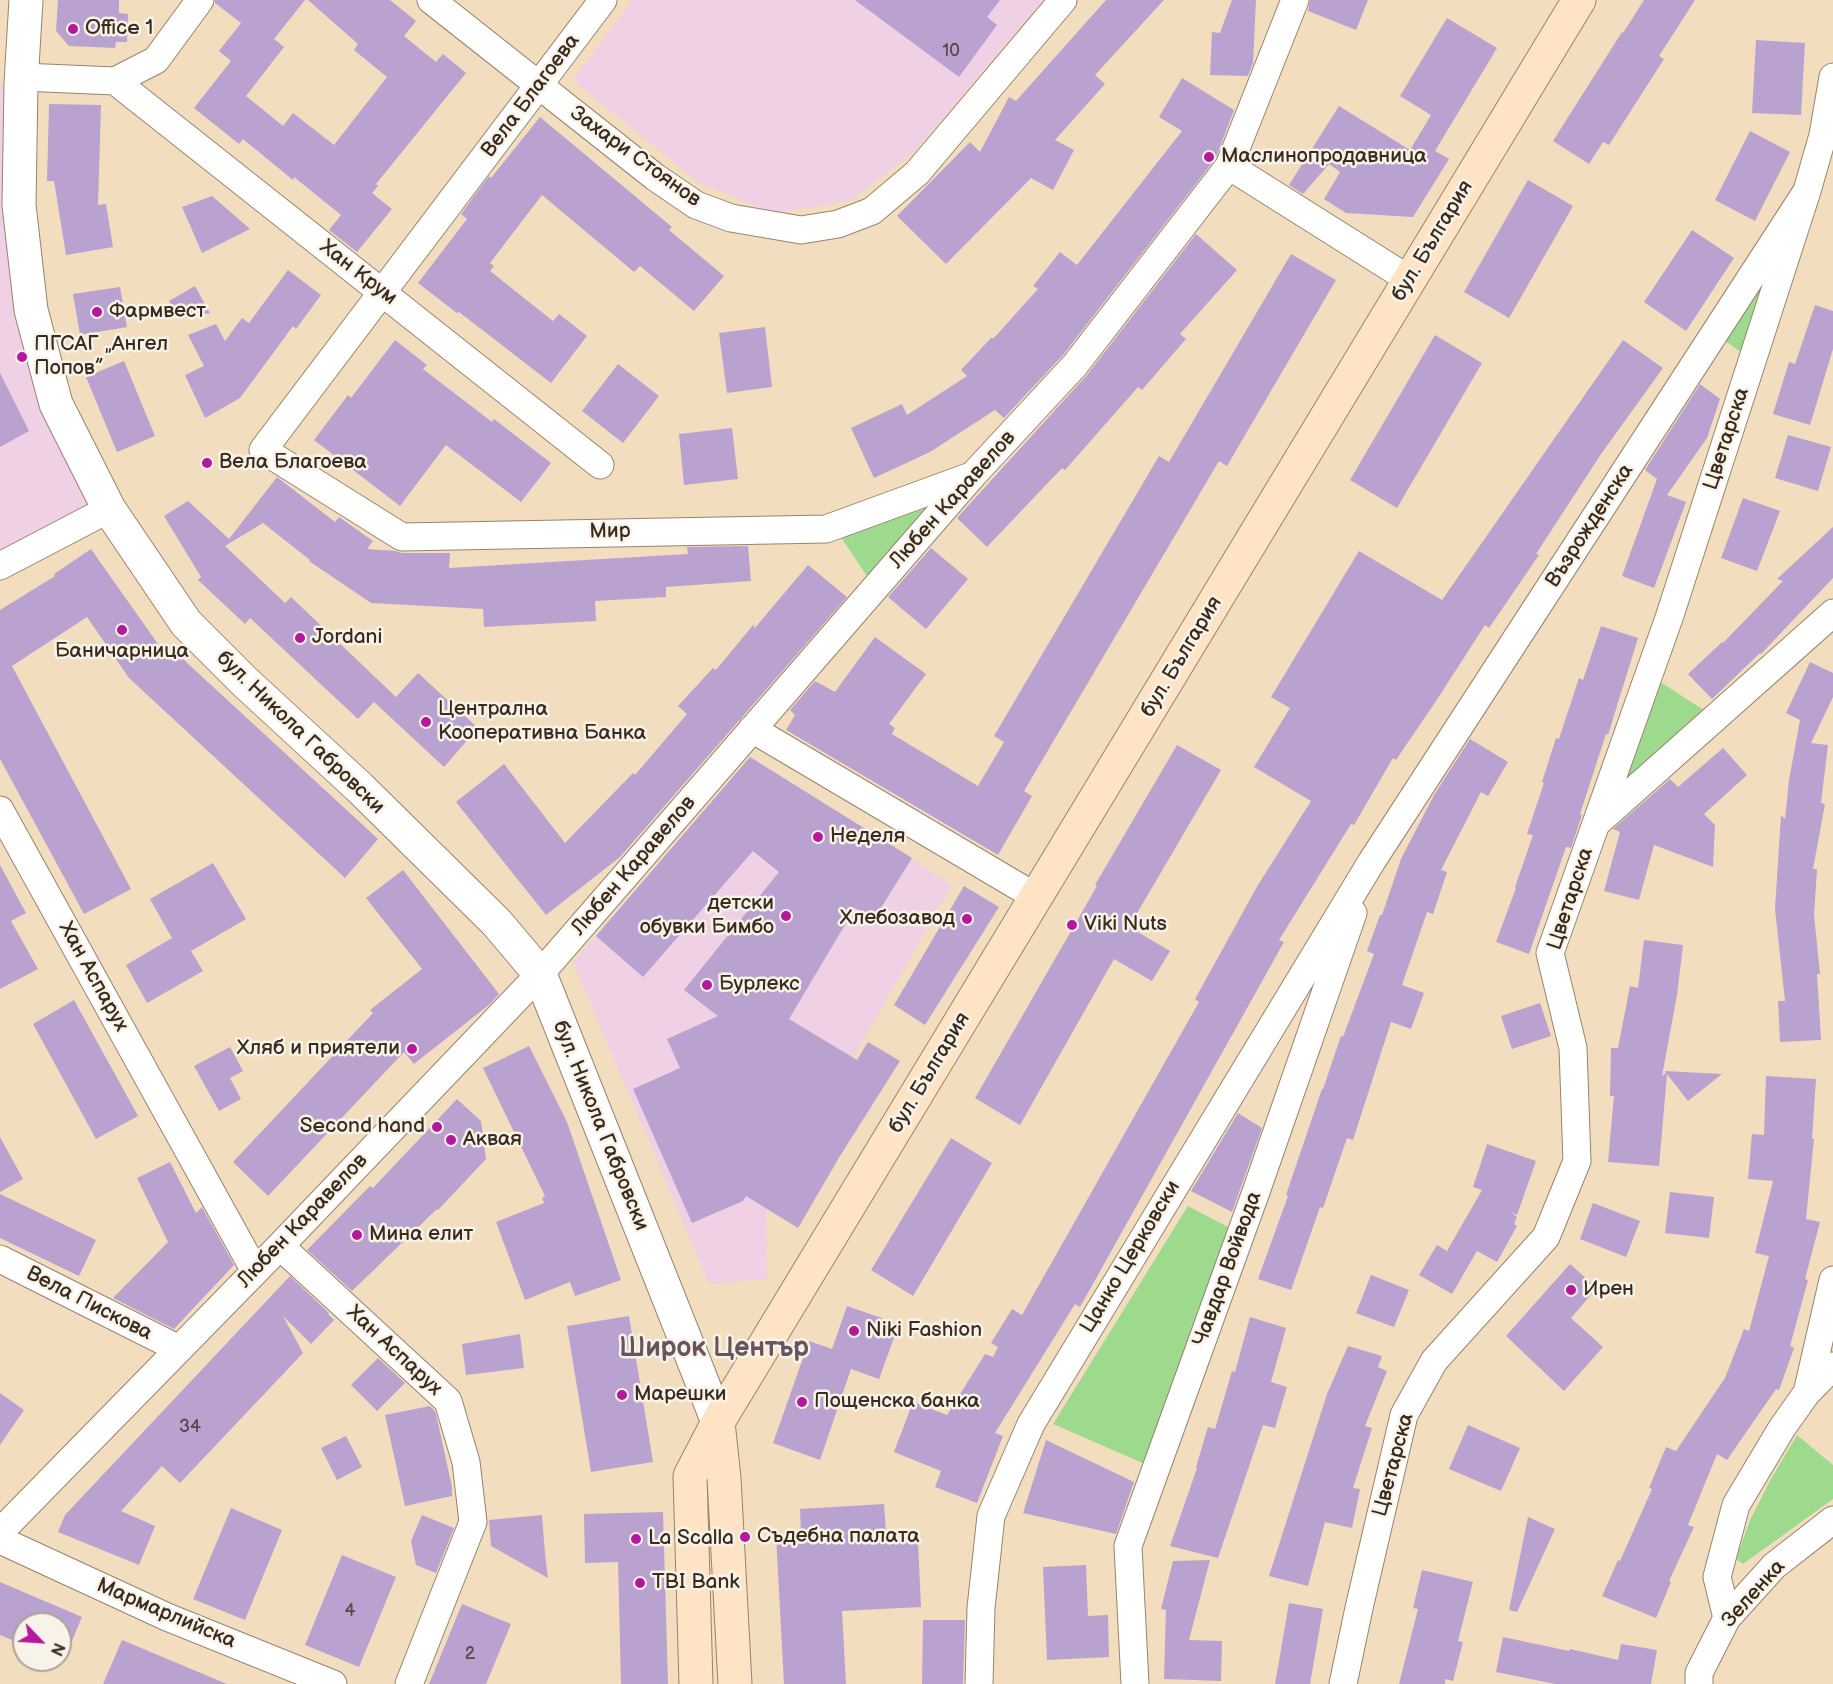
<!DOCTYPE html>
<meta charset="utf-8">
<style>
body{margin:0}
#map{position:relative;width:1833px;height:1684px;overflow:hidden;background:#f3ddbf;font-family:"Balsamiq Sans",sans-serif}
canvas{display:block}
.north{position:absolute;left:12px;top:1612px;width:60px;height:60px;box-sizing:border-box;background:#f7f3e8;border:2px solid #aca397;border-radius:50%;rotate:115deg;font-size:16px;font-weight:700;line-height:24px;text-align:center;color:#3b2a1e}
.north::after{content:'';display:block;margin:auto;width:21px;height:27px;background:#b5179e;clip-path:polygon(50% 0,100% 100%,50% 72%,0 100%)}
</style>
<div id="map">
<canvas width="1833" height="1684"></canvas>
<div class="north">N</div>
</div>
<script>
const context = document.querySelector('canvas').getContext('2d');
context.lineJoin = 'round';
function fill(path, color) {
  context.fillStyle = color;
  context.fill(path, 'evenodd');
}
function stroke(path, color, width, dash) {
  context.strokeStyle = color;
  context.lineWidth = width;
  context.lineCap = dash ? 'butt' : 'round';
  context.setLineDash(dash || []);
  context.stroke(path);
}
function write(font, color, halo, rows, align = 'center') {
  context.font = font + ' "Balsamiq Sans",sans-serif';
  context.lineWidth = 5;
  context.setLineDash([]);
  context.textBaseline = 'middle';
  context.strokeStyle = halo;
  context.fillStyle = color;
  for (const [text, x, y, turn = 0] of rows) {
    context.save();
    context.translate(x, y);
    context.rotate((+turn || 0) * Math.PI / 180);
    context.textAlign = isNaN(turn) ? turn : align;
    if (halo) context.strokeText(text, 0, 0);
    context.fillText(text, 0, 0);
    context.restore();
  }
}
const built = new Path2D(`
 M633,0h410l-130,153 -63,48 -77,12 -74,-30 -126,-103z
 M21,83l10,227 78,199 -109,57v-482z
 M751,757l201,128 -186,326 1,68 -58,5 -136,-322z`);
const green = new Path2D(`
 M1784,240l-37,116 -25,-17z
 M926,508l-57,71 -31,-46z
 M1654,678l56,36 -103,92z
 M1188,1206l40,21 -83,237 -92,-40z
 M1797,1435l36,30v34l-90,65 -7,-5 14,-39 21,-41z`);
const building = new Path2D(`
 M58,0h61v13l9,1 -1,28h-11l-1,6 -46,-2 -13,-15z
 M215,0h90l-31,39 10,8 -38,49 37,30 10,-13 41,32 53,-68 -33,-27 4,-6 -50,-44h82l26,21 -12,15 32,26 7,-8 23,19 -90,111 2,2 -6,7 20,16 -35,43 -28,-22 12,-15 -47,-38 -1,3 -50,-41 -4,5 -45,-36 37,-47 -12,-10 22,-28 -26,-20z
 M855,0h145l-13,17 10,8 -38,52z
 M1106,0h58l-69,75 10,9 -50,56 19,10 -21,40 -22,-12 -85,86 -49,-48 73,-74 10,10 29,-55 7,4z
 M1232,0h24l-3,63 -5,13 -38,-1 2,-43 8,1z
 M1310,0h58l-12,30 -48,-19z
 M1644,0h51l-36,56 5,3 -55,86 -6,-3 -14,22 -36,-23 69,-109 1,1z
 M1447,18l50,30 -62,103 14,8 -36,58 -67,-4 -22,-14 16,-27 -11,-8 -26,30 -14,-9 50,-79 71,44 21,-35 -31,-19z
 M1756,40l49,3 -4,72 -49,-2z
 M1182,78l52,32 -17,45 -5,8 -149,192 -59,63 -9,-8 -65,42 -56,26 -23,-50 51,-24 5,11 60,-39 -6,-6 31,-33 1,2 45,-50 -5,-3 27,-34 17,13 105,-134 -23,-14z
 M49,104l52,1 -3,100 8,-1 7,43 -47,8 -12,-74h-7z
 M540,117l132,110 -3,3 55,46 -30,35 -54,-45 -6,6 -92,-77 -52,68 4,3 -4,5 63,50 6,-7 28,22 -36,47 -92,-71 -2,1 -39,-30 49,-64 -6,-5 28,-38 2,2z
 M1750,131l40,21 -35,69 -40,-21z
 M1528,180l45,26 -64,112 -45,-26z
 M212,196l38,33 -48,24 -20,-46z
 M1692,230l42,28 -48,73 -42,-29z
 M1196,234l41,36 -57,64 6,5 -44,51 -4,-3 -73,83 -3,-2 -75,79 -30,-29 130,-143z
 M1291,254l45,26 -109,186 -8,-5 -195,330 8,5 -34,59 -212,-125 9,-15 -5,-5 25,-29 20,11 40,-55 51,37 -37,50 6,4 -3,6 86,52 26,-44 -10,-6 69,-117 96,-163 10,6z
 M288,270l33,25 -25,34 -3,-3 -53,72 -35,20 -20,-43 19,-9 -16,-31 28,-11 9,17 17,-23 7,5z
 M195,286l15,27 -31,6 -10,-18z
 M120,287l7,40 -47,8 -7,-41z
 M1815,305l18,6v38l-23,76 -37,-11 16,-52 6,2z
 M765,327l7,60 -45,6 -8,-60z
 M1435,335l47,28 -85,145 -47,-28z
 M395,340l32,25 -4,4 69,53 2,-3 57,44 -30,39 -75,-57 -46,61 -86,-66 34,-45 3,3z
 M1623,340l40,28 -62,86 -65,100 3,1 -50,73 -4,-3 -47,73 -42,62 -3,-2 -39,67 -3,-1 -72,116 5,2 -204,365 -5,-3 -80,129 8,3 -26,67 -42,-16 6,-16 -47,-19 19,-50 34,13 38,-61 8,3 5,-10 -7,-4 21,-34 10,6 177,-313 -4,-3 63,-114 53,-84 -57,-34 36,-59 -19,-11 88,-146 83,49z
 M124,361l31,75 -38,16 -31,-75z
 M618,364l41,32 -36,47 -41,-32z
 M0,373l29,58 -29,16z
 M1700,384l20,15 -13,39 -40,57 19,7 -32,86 -32,-12 35,-97 -12,-9z
 M732,428l6,51 -54,6 -5,-51z
 M1788,435l43,12 -13,44 -43,-13z
 M277,477l58,45 4,-5 34,24 -6,8 28,2 7,2h48l-1,15 239,-14 -1,-7 61,-1 3,35 -85,6v10l-71,4 1,20 -112,6 -1,-18 -112,-6 -62,-42 1,-1 -47,-37 -38,23 60,57 6,-6 105,100 22,-24 60,55 -34,39 -70,-65 -16,17 -108,-101 -5,6 -47,-44 3,-3 -37,-61 24,-15 41,38z
 M1743,498l37,13 -23,60 -36,-13z
 M1833,527v51l-72,76 -1,-1 -48,46 -24,-25 34,-32 1,1 60,-62 -6,-2z
 M931,548l37,31 -42,50 -38,-32z
 M91,549l74,105 6,-6 207,191 -33,39 -216,-200 -42,-61 -75,49 119,223 -47,25 -84,-155v-149l55,-34 -1,-2z
 M808,565l39,32 -227,260 -74,58 -90,-113 48,-38 61,79 68,-70 2,2 52,-61 -9,-8 35,-38 3,2 38,-46v5z
 M1601,626l37,12 -30,97 -2,-1 -26,80 2,1 -11,33 -5,-1 -37,107 -33,-12 20,-54 -1,-1 18,-52 -6,-1 17,-51 -2,-1 14,-44 3,1 20,-61 4,2z
 M1810,662l23,11v24l-22,46 17,2 -7,58 4,1 -12,65h4l-3,46 6,59h-3l4,66 -41,2 -2,-41h7l-10,-92 6,-94 4,4 4,-39 11,-60 -14,-7z
 M1470,739l38,23 -20,34 -7,-4 -40,78 6,2 -14,42 -6,-2 -25,73 22,8 -13,36 -20,-7 -38,118 -6,-2 -24,70 -3,-1 -29,83 -33,-11 30,-83 -2,-1 36,-106h1l18,-53 2,1 31,-83 -7,-3 13,-36h2l19,-56 33,-64z
 M1177,745l44,25 -92,157 41,24 -18,30 -38,-22 -94,166 -45,-27 122,-212 -2,-1z
 M1723,748l24,27 -43,39 11,11 -2,42 -59,-22 -15,55 -35,-9 16,-59 -7,-3 57,-50 8,8z
 M750,757l162,101 -38,61 -19,-11 -66,111 68,41 11,-18 32,19 -60,95 -42,72 -52,-32 -3,5 -51,22 -59,-134 47,-21 -13,-29 51,-23 -34,-26 95,-118 -26,-21 -110,126 -47,-41z
 M213,863l33,56 -55,32 12,20 -56,32 -21,-38 46,-27 -22,-39z
 M0,865l26,48 -15,8 27,48 -38,20z
 M403,870l96,124 -9,10 -76,60 -10,-12 -136,144 -35,-34 140,-149 -3,-3 52,-41 -56,-71z
 M964,886l35,21 -74,118 -31,-20z
 M1644,940l39,5 -6,50 -15,81 4,-3 -1,-2 57,3 -34,27 -21,-27 -8,92 -51,-4 6,-66h-4l1,-48h7l12,-62 8,2z
 M74,1000l64,116 -42,23 -63,-115z
 M1540,1003l11,33 -39,13 -11,-33z
 M529,1046l38,76 54,158 -46,16 -5,-14 -45,18 -29,-78 48,-19 -2,-5 3,-2 -62,-128z
 M230,1047l13,24 -13,7 11,21 -22,12 -25,-45z
 M1766,1076l50,3 -4,60h2l-8,80 14,3 -15,57 3,1 -18,66 4,2 -15,42 -3,-1 -49,71 -10,-6 -29,71 6,2 -25,54 2,1 -15,36 -54,-22 16,-36 2,1 32,-72 -3,-1 17,-41 10,4 49,-73 19,-49 5,2 20,-75 -14,-3 18,-72 -25,-2 4,-45 12,1z
 M457,1099l24,22 5,38 -48,51 -1,-1 -85,82 -45,-41 63,-64 3,2z
 M1238,1113l24,15 -30,84 -41,-21z
 M0,1137l23,42 -23,13z
 M951,1138l41,25 -79,133 -42,-26z
 M1487,1144l49,17 -19,54 -6,-3 6,5 -3,7 3,2 -20,36 -20,-11 -25,43 -33,-19 18,-30 10,6 35,-61 -9,-3z
 M170,1162l26,51 6,-6 32,58 -60,64 -61,-31 55,-56 -31,-64z
 M1670,1192l44,5 -5,41 -44,-5z
 M0,1194l96,46 -17,36 -79,-38z
 M1593,1203l47,18 -14,36 -46,-18z
 M1570,1264l27,24 -26,30 32,29 -39,44 -58,-55z
 M1371,1275l38,15 -15,37 -38,-14z
 M290,1276l39,37 -1,1 6,6 -23,24 -28,-28 20,37 -123,130 -18,-17 -41,45 34,15 -16,39 -81,-33 7,-17z
 M847,1306l52,18 -20,55 -28,-10 -31,91 -47,-17 36,-102 23,8z
 M629,1316l24,146 -62,10 -24,-146z
 M1250,1317l36,11 -15,54 16,5 -12,41 -12,-3 -45,133 -48,-12 27,-78 -1,-1 12,-40 7,2 17,-58 3,1z
 M520,1334l4,34 -58,7 -4,-31z
 M1348,1346l34,10 -4,11 9,4 -22,55 7,2 -19,60 7,1 -8,39 -27,-6 -17,64 -39,-10 58,-182z
 M378,1358l27,25 -28,28 -26,-26z
 M0,1393l24,17 -24,35z
 M430,1406l4,4 2,4 16,73v9l-47,10 -20,-91z
 M1468,1425l52,23 -19,43 -52,-22z
 M346,1436l16,31 -25,13 -16,-32z
 M1046,1440l88,42 -18,52 -93,-21z
 M884,1504l3,40 31,-2 3,65 -79,4 4,73h-62l-8,-148 25,-1 -1,-26z
 M231,1508l51,22 -37,90 -52,-21z
 M663,1512l5,172h-47l-3,-122 -33,1 -1,-49z
 M422,1515l32,13 -18,45 -20,-8 -5,-24z
 M542,1515l3,39 3,24 -57,-32 -2,-26z
 M1528,1517l27,12 -38,83 -8,-2z
 M342,1555l54,22 -37,90 -54,-22z
 M1210,1560l-21,80 33,1 -1,40 -57,-2 2,-69 -5,-1 12,-48z
 M1086,1565l2,51 20,-1 1,42 -62,3 -4,-93z
 M1422,1570l51,12 -15,59 5,1 -10,39 -8,-2v5h-46l19,-75 -5,-1z
 M0,1582l82,35 -19,45 -4,-2 1,-36h-36v21l-24,-10z
 M1289,1603l34,6 -13,75h-35z
 M462,1604l49,20 -25,60h-57z
 M923,1620h42l-2,64h-41z
 M1503,1637l66,14 1,-2 48,11 3,-16 36,6 -6,34h-96l-59,-12z
 M122,1640l105,44h-124z`);
const minor = new Path2D(`
 M431,0l224,177 41,28 35,13 70,12 37,-6 34,-13 45,-38 146,-173
 M603,0l-340,450 139,87 424,-8 145,-53
 M22,77l93,4 41,-21 44,-60
 M115,81l485,384
 M1229,166l181,114
 M0,566l109,-57
 M752,729l284,168
 M0,810l255,461
 M1598,822l235,-209
 M280,1246l168,155 18,61 7,60 -64,162
 M0,1259l179,90
 M1807,1393l26,-113
 M0,1532l280,-286 260,-272 433,-499 102,-110 154,-199 66,-166
 M0,1540l167,77 166,67
 M1727,1618l-10,-41 19,-72 46,-77 24,-34 27,-28
 M979,1684l2,-76 10,-92 40,-92 341,-563 435,-670
 M1135,1684l-7,-138 129,-357 96,-276
 M1343,1684l16,-76 45,-193 30,-54 112,-124 31,-76 -4,-113 -23,-95 119,-335 138,-427 16,-56 10,-58
 M1699,1684v-11l28,-55 47,-52 59,-46`);
const tertiary = new Path2D(`
 M26,0l-5,83 -2,122 12,105 25,94 53,105 77,114 59,59 114,105 138,136 43,51 178,448`);
const secondary = new Path2D(`
 M718,1422l6,56 11,206
 M696,1684l-6,-208 28,-54 861,-1422`);
const markers = [
 [73,29,6,"#b5179e"],
 [1209,157,6,"#b5179e"],
 [97,312,6,"#b5179e"],
 [22,357,6,"#b5179e"],
 [207,463,6,"#b5179e"],
 [122,630,6,"#b5179e"],
 [300,638,6,"#b5179e"],
 [426,722,6,"#b5179e"],
 [818,837,6,"#b5179e"],
 [786,916,6,"#b5179e"],
 [967,919,6,"#b5179e"],
 [1072,925,6,"#b5179e"],
 [707,985,6,"#b5179e"],
 [412,1049,6,"#b5179e"],
 [437,1127,6,"#b5179e"],
 [451,1140,6,"#b5179e"],
 [357,1235,6,"#b5179e"],
 [1571,1290,6,"#b5179e"],
 [854,1331,6,"#b5179e"],
 [622,1395,6,"#b5179e"],
 [802,1402,6,"#b5179e"],
 [745,1537,6,"#b5179e"],
 [636,1539,6,"#b5179e"],
 [640,1583,6,"#b5179e"]
];
const numberNames = [
 ["10",951,51],
 ["34",190,1427],
 ["4",350,1611],
 ["2",470,1654]
];
const poiNames = [
 ["Office 1",85,29],
 ["Маслинопродавница",1221,157],
 ["Фармвест",109,312],
 ["ПГСАГ „Ангел",34,345],
 ["Попов”",34,369],
 ["Вела Благоева",219,463],
 ["Jordani",312,638],
 ["Баничарница",122,652,"center"],
 ["Централна",438,710],
 ["Кооперативна Банка",438,734],
 ["Неделя",830,837],
 ["детски",774,904,"right"],
 ["обувки Бимбо",774,928,"right"],
 ["Хлебозавод",955,919,"right"],
 ["Viki Nuts",1084,925],
 ["Бурлекс",719,985],
 ["Хляб и приятели",400,1049,"right"],
 ["Second hand",425,1127,"right"],
 ["Аквая",463,1140],
 ["Мина елит",369,1235],
 ["Ирен",1583,1290],
 ["Niki Fashion",866,1331],
 ["Марешки",634,1395],
 ["Пощенска банка",814,1402],
 ["Съдебна палата",757,1537],
 ["La Scalla",648,1539],
 ["TBI Bank",652,1583]
];
const streetNames = [
 ["Вела Благоева",531,96,-53],
 ["Захари Стоянов",635,157,36],
 ["бул. България",1433,241,-59],
 ["Хан Крум",358,273,38],
 ["Цветарска",1727,439,-72],
 ["Любен Каравелов",953,500,-48],
 ["Възрожденска",1590,526,-57],
 ["Мир",610,532,-1],
 ["бул. България",1182,657,-59],
 ["бул. Никола Габровски",300,733,44],
 ["Любен Каравелов",634,866,-49],
 ["Цветарска",1571,899,-72],
 ["Хан Аспарух",93,977,61],
 ["бул. България",930,1073,-59],
 ["бул. Никола Габровски",600,1126,68],
 ["Любен Каравелов",303,1221,-46],
 ["Цанко Церковски",1131,1257,-59],
 ["Чавдар Войвода",1228,1269,-70],
 ["Вела Пискова",89,1304,27],
 ["Хан Аспарух",394,1351,43],
 ["Цветарска",1394,1465,-75],
 ["Зеленка",1754,1594,-48],
 ["Мармарлийска",166,1614,23]
];
const districtNames = [
 ["Широк Център",714,1349]
];
fill(built, '#f0d0e4');
fill(green, '#9eda8e');
fill(building, '#b9a2cf');
stroke(minor, '#97846e', 29);
stroke(tertiary, '#97846e', 35);
stroke(secondary, '#97846e', 35);
stroke(minor, '#fff', 27);
stroke(tertiary, '#fff', 33);
stroke(secondary, '#fee4c5', 33);
for (const [x, y, r, color] of markers) {
  const dot = new Path2D();
  dot.arc(x, y, r, 0, 2 * Math.PI);
  context.fillStyle = color;
  context.fill(dot);
  stroke(dot, '#f7f3e8', 2);
}
write('18px', '#5a484a', null, numberNames);
write('21px', '#3b2a1e', '#f7f3e8', poiNames, 'left');
write('21px', '#3b2a1e', '#f7f3e8', streetNames);
write('bold 27px', '#67545c', '#f7f3e8', districtNames);
</script>
